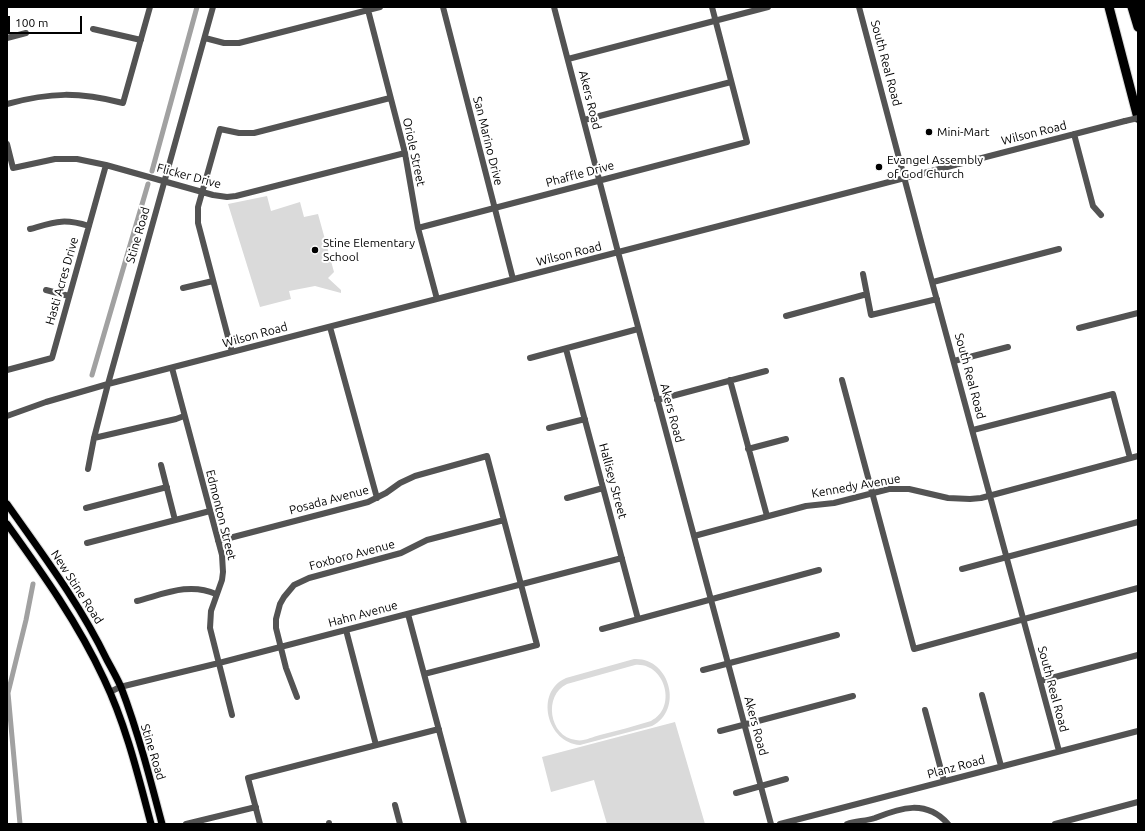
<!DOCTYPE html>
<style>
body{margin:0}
#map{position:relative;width:1145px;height:831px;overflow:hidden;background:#fff;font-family:Ubuntu,sans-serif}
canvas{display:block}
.frame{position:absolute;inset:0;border:8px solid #000;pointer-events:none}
.scale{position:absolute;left:8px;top:16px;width:74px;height:18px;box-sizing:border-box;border:2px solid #000;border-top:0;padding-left:5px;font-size:12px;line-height:14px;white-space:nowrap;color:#000;-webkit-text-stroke:3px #fff;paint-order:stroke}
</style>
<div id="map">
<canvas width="1145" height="831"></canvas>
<div class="frame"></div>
<div class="scale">100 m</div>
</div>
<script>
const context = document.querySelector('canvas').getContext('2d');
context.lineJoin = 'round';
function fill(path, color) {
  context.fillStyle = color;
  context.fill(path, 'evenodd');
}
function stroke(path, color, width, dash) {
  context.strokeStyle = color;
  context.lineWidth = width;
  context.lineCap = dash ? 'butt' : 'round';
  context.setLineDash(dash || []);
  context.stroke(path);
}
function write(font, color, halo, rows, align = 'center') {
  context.font = font + ' Ubuntu,sans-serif';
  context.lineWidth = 4;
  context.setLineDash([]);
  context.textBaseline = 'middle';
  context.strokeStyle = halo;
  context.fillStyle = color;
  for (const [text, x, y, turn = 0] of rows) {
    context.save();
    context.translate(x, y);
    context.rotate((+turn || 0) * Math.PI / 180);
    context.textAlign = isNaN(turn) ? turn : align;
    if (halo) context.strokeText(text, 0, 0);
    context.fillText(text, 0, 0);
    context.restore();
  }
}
const green = new Path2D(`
 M267,196l4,15 29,-9 4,15 14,-3 16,58 -6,6 13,12v3l-26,-7 -26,5 2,8 -31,8 -32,-103z
 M634,659c36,-2 50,51 18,67l-72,19c-33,-2 -46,-53 -14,-67zM635,665c30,-3 43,43 16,56 -17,5 -34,10 -51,14 -8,2 -17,7 -24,5 -27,-3 -33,-45 -9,-56z
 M675,722l30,102h-98l-13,-44 -43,12 -9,-35z`);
const canal = new Path2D(`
 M152,171l45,-164
 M92,375l56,-191
 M20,824l-12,-131 18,-73 7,-36`);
const minor = new Path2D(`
 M443,7l70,272
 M554,7l64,245 153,572
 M859,7l63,238 137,506
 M368,10l37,143 13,75 19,71
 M93,29l48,11
 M7,38l19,-5
 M205,38l19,5h15l141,-36
 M568,59l200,-52
 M7,104c44,-12 72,-12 116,-1l27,-96
 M584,120l147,-38
 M1074,134l19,72 8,9
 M7,144l6,24 42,-9h22l29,6 107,30 14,2 9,-1 169,-43
 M418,228l329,-86 -35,-135
 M30,229c25,-7 33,-11 59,-3
 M863,274l8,41 66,-16
 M933,282l126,-33
 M183,288l30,-7
 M46,290l23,6
 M786,316l81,-22
 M330,327l47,171
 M1079,328l59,-15
 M566,349l72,270
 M232,352l-34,-129v-16l22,-78 19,4h15l136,-35
 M530,358l108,-29
 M954,361l54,-14
 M172,368l50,187 1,17 -1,8 -11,31 -1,17 22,87
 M7,370l45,-12 54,-193
 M730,380l37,136
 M842,380l72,269 224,-61
 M657,400l109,-29
 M7,416l39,-14 62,-18 1017,-263
 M549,428l36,-9
 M973,430l140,-36 17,64
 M94,438l82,-19 8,-3
 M748,449l38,-10
 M161,465l14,55
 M88,469l6,-31 14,-54 105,-377
 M567,498l36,-10
 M86,508l81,-21
 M694,536l112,-30 28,-3 55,-14h20l39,9 22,1 11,-1 157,-42
 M218,541l150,-39 18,-9 14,-10 15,-7 72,-20 50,189 -113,29
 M87,543l123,-32
 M962,569l176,-47
 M137,601c27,-7 52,-19 79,-7
 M408,614l56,210
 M602,629l217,-59
 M346,630l30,115
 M703,670l134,-35
 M1040,681l98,-26
 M110,692l10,-5 99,-24 403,-105
 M982,695l19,71
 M297,697l-11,-29 -10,-40v-9l4,-15 4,-7 10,-12 15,-7 92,-25 26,-13 77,-20
 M925,710l19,71
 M720,731l133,-35
 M736,793l50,-14
 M395,805l5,19
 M329,823v1
 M186,824l70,-17
 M260,824l-12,-46 191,-49
 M780,824l358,-93
 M847,824c9,-3 19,-3 28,-6 25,-10 51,-19 73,6
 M1055,824l83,-22`);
const major = new Path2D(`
 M7,504c36,51 73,100 100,156 5,9 10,18 14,27 17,45 29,91 41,137
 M7,524c36,50 71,99 97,155 22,46 34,96 47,145`);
const highway = new Path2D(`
 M1109,7l29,111
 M1132,7l6,20`);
const minorBridge = new Path2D(`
 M1125,121l13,-3`);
const markers = [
 [929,132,4,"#000"],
 [879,167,4,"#000"],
 [315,250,4,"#000"]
];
const streetNames = [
 ["South Real Road",886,63,75],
 ["Akers Road",590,100,76],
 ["Wilson Road",1034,133,-14],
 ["San Marino Drive",488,141,76],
 ["Oriole Street",414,152,78],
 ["Phaffle Drive",580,174,-15],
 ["Flicker Drive",189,176,15],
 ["Stine Road",138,235,-74],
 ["Wilson Road",569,254,-14],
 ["Hasti Acres Drive",62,281,-74],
 ["Wilson Road",255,335,-15],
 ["South Real Road",970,376,75],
 ["Akers Road",672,413,75],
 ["Hallisey Street",613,481,75],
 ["Kennedy Avenue",856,486,-10],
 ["Posada Avenue",329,500,-15],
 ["Edmonton Street",221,515,76],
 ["Foxboro Avenue",352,555,-15],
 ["New Stine Road",77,587,57],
 ["Hahn Avenue",363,614,-15],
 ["South Real Road",1053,689,75],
 ["Akers Road",756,726,75],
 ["Stine Road",153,752,73],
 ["Planz Road",956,767,-15]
];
const poiNames = [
 ["Mini-Mart",937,132],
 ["Evangel Assembly",887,160],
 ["of God Church",887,174],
 ["Stine Elementary",323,243],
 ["School",323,257]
];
fill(green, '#dadada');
stroke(canal, '#a1a1a1', 5);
stroke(major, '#dbdbdb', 9);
stroke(highway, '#dbdbdb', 11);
stroke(minor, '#535353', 6);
stroke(major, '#000', 7);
stroke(highway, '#000', 9);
stroke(minorBridge, '#535353', 6);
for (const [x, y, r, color] of markers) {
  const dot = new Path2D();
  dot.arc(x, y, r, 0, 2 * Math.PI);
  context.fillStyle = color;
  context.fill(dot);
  stroke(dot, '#fff', 1.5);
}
write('12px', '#000', '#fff', streetNames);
write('12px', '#000', '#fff', poiNames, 'left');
</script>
